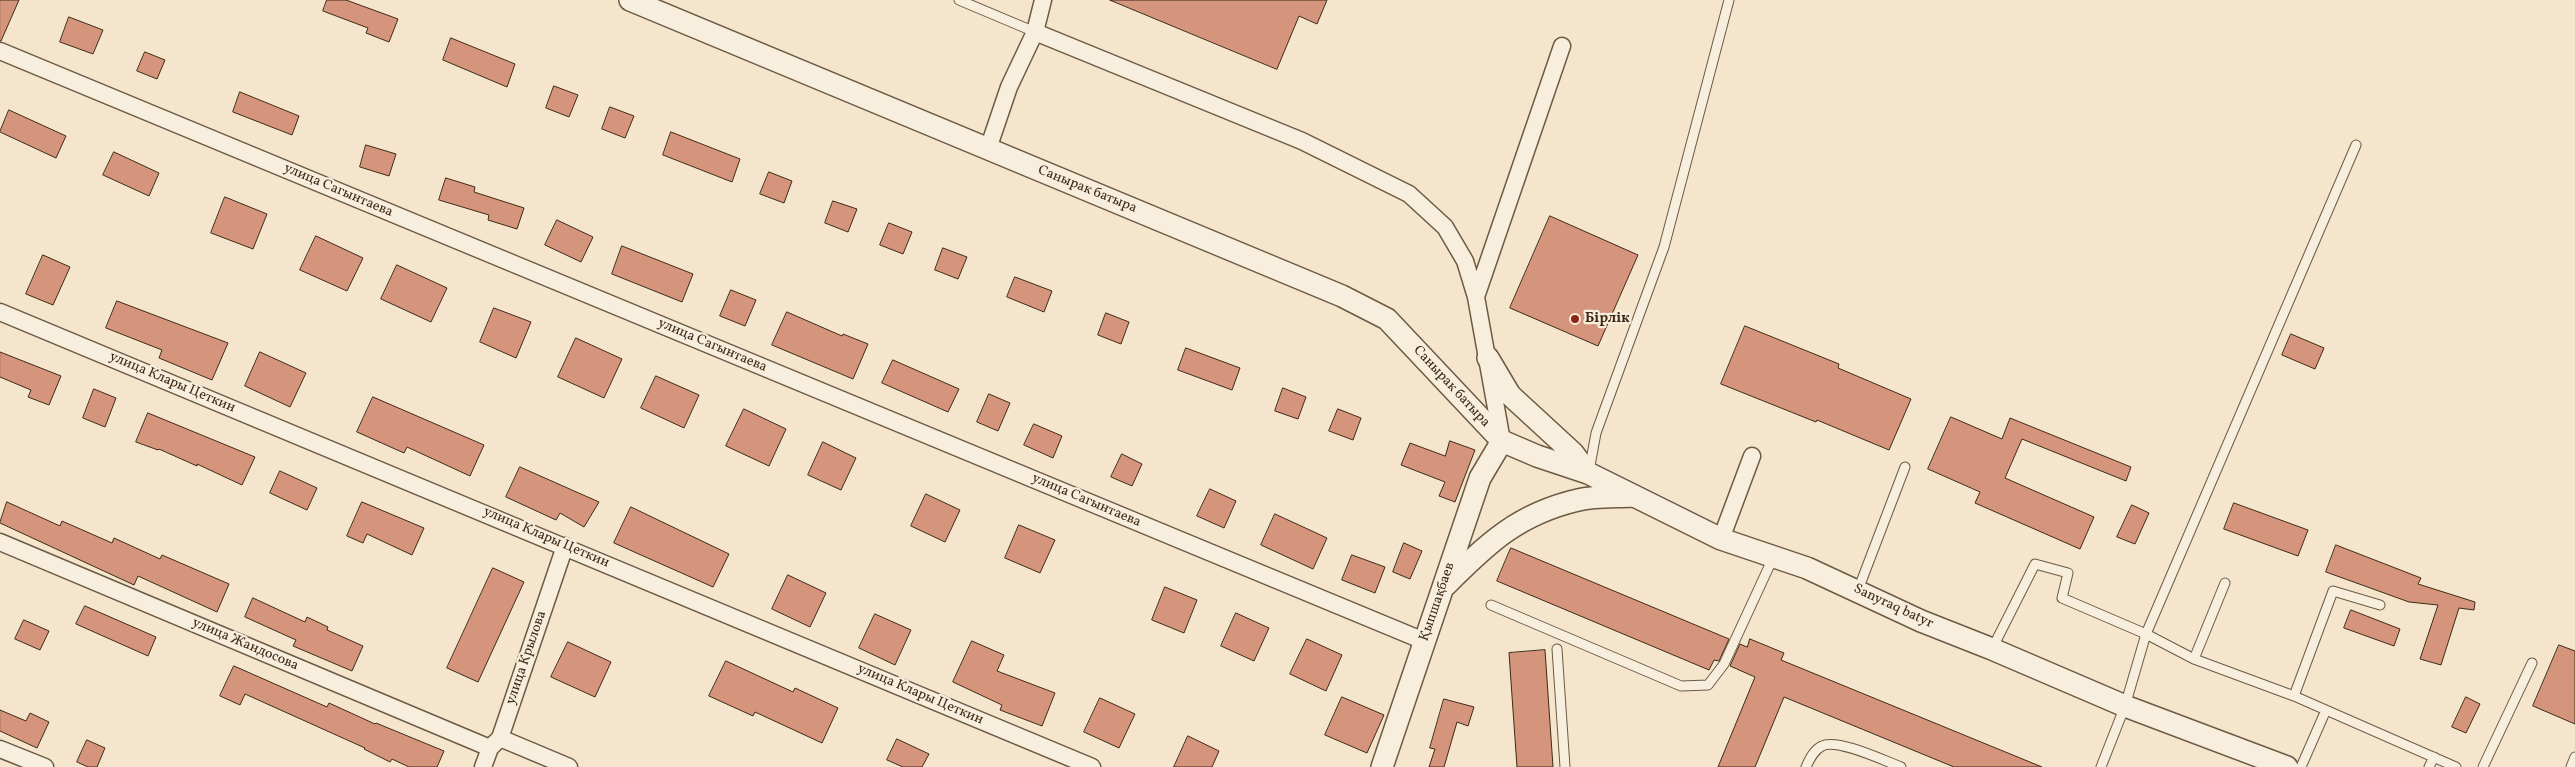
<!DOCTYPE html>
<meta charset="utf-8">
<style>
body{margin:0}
canvas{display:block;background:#f5e5cc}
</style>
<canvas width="2575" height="767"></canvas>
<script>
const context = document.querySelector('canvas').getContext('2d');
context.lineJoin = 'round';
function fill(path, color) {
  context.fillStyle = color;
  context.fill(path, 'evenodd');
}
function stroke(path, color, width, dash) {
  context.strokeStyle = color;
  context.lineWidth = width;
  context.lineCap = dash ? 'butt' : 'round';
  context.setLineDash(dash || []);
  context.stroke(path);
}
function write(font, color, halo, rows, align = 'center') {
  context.font = font + ' Vollkorn,serif';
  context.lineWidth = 4.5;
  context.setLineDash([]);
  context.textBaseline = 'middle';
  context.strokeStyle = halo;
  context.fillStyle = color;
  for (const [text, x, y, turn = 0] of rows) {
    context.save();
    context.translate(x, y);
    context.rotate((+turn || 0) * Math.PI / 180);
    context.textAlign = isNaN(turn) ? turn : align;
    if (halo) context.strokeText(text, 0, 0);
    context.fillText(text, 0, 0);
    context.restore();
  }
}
const building = new Path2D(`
 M0,0h19l-18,41h-1z
 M327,0h19l52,19 -9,23 -23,-9 2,-5 -45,-17z
 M1110,0h217l-10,24 -18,-8 -22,53z
 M69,17l34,13 -10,24 -33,-12z
 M451,38l64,26 -8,23 -64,-27z
 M145,52l20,8 -8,19 -20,-8z
 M554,86l24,9 -9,22 -23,-9z
 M240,92l59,24 -7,19 -59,-23z
 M610,107l24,9 -9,22 -23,-9z
 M9,110l57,26 -10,22 -56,-26z
 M671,132l69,27 -8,23 -69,-27z
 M366,145l30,9 -7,22 -29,-9z
 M114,152l45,21 -10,23 -46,-21z
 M769,172l23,9 -8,22 -24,-9z
 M446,178l29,9 -1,5 50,16 -7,21 -29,-9 1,-5 -50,-15z
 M225,197l42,17 -14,35 -42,-16z
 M833,201l24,8 -9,23 -23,-9z
 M1550,216l88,39 -40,91 -88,-38z
 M557,220l36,17 -12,25 -36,-17z
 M889,223l23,9 -9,22 -23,-9z
 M316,236l47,22 -16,33 -47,-21z
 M622,246l71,28 -11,28 -70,-28z
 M943,248l24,9 -9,22 -23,-9z
 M43,255l27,12 -17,38 -27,-11z
 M397,265l50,23 -16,34 -50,-23z
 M1015,277l37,14 -8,21 -37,-15z
 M731,290l25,10 -11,26 -25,-10z
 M117,301l111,42 -16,37 -53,-22 3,-8 -56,-22z
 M494,308l37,14 -15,36 -36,-16z
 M787,312l55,24 1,-2 25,10 -15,35 -81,-34z
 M1106,313l23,9 -8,22 -23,-9z
 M1745,326l94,38 -1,4 73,31 -22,51 -72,-30 -1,2 -95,-38z
 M2291,334l33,14 -9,21 -33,-14z
 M576,338l46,21 -18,39 -46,-21z
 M1186,348l54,20 -8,22 -54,-20z
 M0,352l61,24 -12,29 -21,-8 3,-7 -31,-13z
 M260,352l46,21 -16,34 -45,-21z
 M893,360l66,29 -11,23 -66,-29z
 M656,376l43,19 -15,33 -43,-20z
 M1283,388l23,9 -8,22 -23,-8z
 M94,389l22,9 -11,29 -22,-9z
 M989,394l21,9 -12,28 -21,-9z
 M373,397l111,48 -14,31 -63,-29 -3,6 -47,-21z
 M744,409l42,20 -17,37 -43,-20z
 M1338,409l23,9 -8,22 -24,-9z
 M148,413l107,44 -13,28 -45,-21v2l-38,-17 -1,1 -22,-8z
 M1951,417l51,22 8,-21 121,49 -5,14 -104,-42 -17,39 89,39 -14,32 -105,-46 5,-11 -52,-23z
 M1034,424l28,12 -9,22 -29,-13z
 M1450,441l25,9 -20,52 -16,-6 6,-14 -44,-17 9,-22 35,13z
 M823,442l33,16 -15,32 -33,-15z
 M1122,454l20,10 -10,22 -21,-9z
 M520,467l79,35 -15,25 -24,-14 -4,7 -50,-23z
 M280,471l37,17 -10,22 -37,-17z
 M1210,489l26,12 -12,27 -27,-12z
 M926,494l34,16 -15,32 -34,-16z
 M7,502l53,24 2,-5 50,22 2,-5 46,21 2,-4 67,29 -12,28 -79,-36 -4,9 -134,-62z
 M362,502l62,26 -12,27 -45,-21 -4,9 -16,-7z
 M2234,503l74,27 -10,26 -74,-27z
 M2132,505l17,8 -14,31 -18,-7z
 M631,507l98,47 -16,33 -99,-44z
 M1275,514l52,24 -14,31 -52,-24z
 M1019,525l36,15 -15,33 -35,-15z
 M1404,543l18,8 -12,28 -17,-7z
 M2336,545l85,33 -3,6 57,18 -1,8 -15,-2 -18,57 -21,-6 18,-54 -29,-3 -83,-30z
 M1511,548l218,91 -10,22 -5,-1 -5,10 -212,-89z
 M1352,555l33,12 -10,26 -33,-13z
 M493,568l31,14 -46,100 -31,-14z
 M788,575l38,18 -16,34 -38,-18z
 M1165,587l32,13 -13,33 -32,-13z
 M253,598l52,24 2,-5 21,10 -1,3 36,16 -11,25 -59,-25 3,-6 -51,-23z
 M85,606l71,31 -8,19 -72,-32z
 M2351,610l49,19 -6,17 -50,-18z
 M1236,613l33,15 -15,33 -33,-15z
 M875,614l36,16 -16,35 -36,-17z
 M24,620l25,11 -9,19 -25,-11z
 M1307,639l35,16 -16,36 -36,-17z
 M1750,639l34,14 -3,7 261,107h-88l-170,-70 -29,70h-37l37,-90 -25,-11 10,-22 7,3z
 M972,641l32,14 -7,16 58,22 -13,33 -42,-16 2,-5 -49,-23z
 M568,642l43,20 -16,35 -44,-20z
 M2559,645l16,6v73l-42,-18z
 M1545,650l8,117h-36l-8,-114z
 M726,661l67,31 2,-4 43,20 -16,35 -67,-31 -2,4 -44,-20z
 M234,666l93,41 2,-4 46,21 1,-1 68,28 -7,16h-28l-17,-8 -2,3 -26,-13 1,-1 -120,-54 -5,11 -20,-9z
 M1342,697l42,18 -17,38 -42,-18z
 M2466,697l14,7 -14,29 -14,-6z
 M1100,698l35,16 -16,34 -35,-16z
 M1444,699l30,8 -6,19 -11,-4 -13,45h-15l6,-18 -5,-1z
 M0,710l26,11 4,-8 19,9 -12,26 -37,-17z
 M1188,736l31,15 -7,16h-38z
 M897,739l32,15 -7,13h-19l-16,-7z
 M87,740l18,8 -8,19h-9l-11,-5z`);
const service = new Path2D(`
 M959,0l76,32
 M1589,471l7,-38 68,-186 65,-247
 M1858,590l47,-123
 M1491,605l190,81 27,-1 16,-21 49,-106
 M1557,649l8,118
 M1992,649l43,-85 33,9 -6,25 84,36 48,25 100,37 162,71
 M2194,659l31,-76
 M2294,696l39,-105 47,14
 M1806,767c4,-9 8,-17 16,-21 15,-8 63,15 79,21
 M2101,767l24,-61 21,-72 210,-489
 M2301,767l25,-57
 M2429,767l5,-10
 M2483,767l49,-104
 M2571,767l4,-10`);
const minor = new Path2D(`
 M1035,32l267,109 107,53 36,33 20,34 11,36 26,144
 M0,51l1424,590
 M988,149l21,-62 26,-55 8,-32
 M1476,297l86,-251
 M0,312l1092,455
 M1721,539l31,-83
 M0,542l490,206
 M500,738l69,29
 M0,749l45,18
 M483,767l7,-19 10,-10 65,-192`);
const tertiary = new Path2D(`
 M630,0l712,296 45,23 115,122 35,15 51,17 133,66 86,29 114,53 71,28 133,57 162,61
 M1488,358l22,37 63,58 15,20
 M1446,585c42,-42 72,-71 132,-85 17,-4 37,-3 54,-4
 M1382,767l98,-289 22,-37`);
const markers = [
 [1575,319,5,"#8f2418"]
];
const streetNames = [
 ["Санырак батыра",1087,190,22],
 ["улица Сагынтаева",338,191,23],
 ["улица Сагынтаева",712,346,23],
 ["улица Клары Цеткин",172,383,23],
 ["Санырак батыра",1451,387,47],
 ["улица Сагынтаева",1086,501,23],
 ["улица Клары Цеткин",546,538,23],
 ["Қыпшақбаев",1438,602,-71],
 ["Sanyraq batyr",1893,607,25],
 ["улица Жандосова",245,645,23],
 ["улица Крылова",527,658,-71],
 ["улица Клары Цеткин",920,695,23]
];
const poiNames = [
 ["Бірлік",1585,319]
];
fill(building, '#d5957d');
stroke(building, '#3f2b15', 1);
stroke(service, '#6c5a43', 11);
stroke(minor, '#6c5a43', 19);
stroke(tertiary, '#6c5a43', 24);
stroke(service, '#f8eede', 9);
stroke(minor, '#f8eede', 16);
stroke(tertiary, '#f8eede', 21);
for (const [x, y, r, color] of markers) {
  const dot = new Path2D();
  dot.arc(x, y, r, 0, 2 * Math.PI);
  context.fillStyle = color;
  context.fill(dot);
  stroke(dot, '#f8eede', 2);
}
write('14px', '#3f2b15', '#f8eede', streetNames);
write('bold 14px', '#3f2b15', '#f8eede', poiNames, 'left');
</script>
